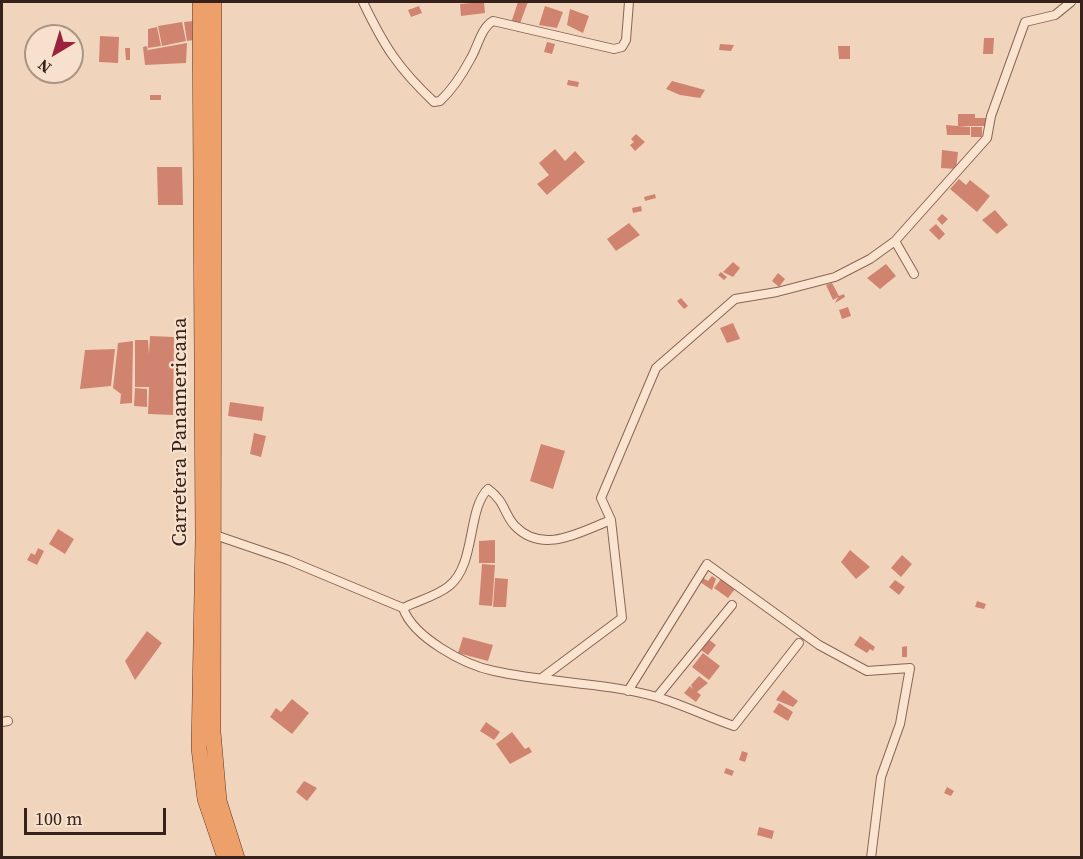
<!DOCTYPE html>
<style>
body{margin:0}
#map{position:relative;width:1083px;height:859px;overflow:hidden;background:#f0d5bc;font-family:"Source Serif 4",serif}
canvas{display:block}
.frame{position:absolute;inset:0;border:3px solid #36221a;pointer-events:none}
.north{position:absolute;left:24px;top:24px;width:60px;height:60px;box-sizing:border-box;background:#f7e1cc;border:2px solid #aa9585;border-radius:50%;rotate:218deg;font-size:16px;font-weight:700;line-height:24px;text-align:center;color:#36221a}
.north::after{content:'';display:block;margin:auto;width:21px;height:27px;background:#9a223c;clip-path:polygon(50% 0,100% 100%,50% 72%,0 100%)}
.scale{position:absolute;left:24px;top:808px;width:142px;height:27px;box-sizing:border-box;border:3px solid #36221a;border-top:0;padding-left:8px;font-size:18px;line-height:21px;white-space:nowrap;color:#36221a;-webkit-text-stroke:4px #f7e1cc;paint-order:stroke}
</style>
<div id="map">
<canvas width="1083" height="859"></canvas>
<div class="frame"></div>
<div class="north">N</div>
<div class="scale">100 m</div>
</div>
<script>
const context = document.querySelector('canvas').getContext('2d');
context.lineJoin = 'round';
function fill(path, color) {
  context.fillStyle = color;
  context.fill(path, 'evenodd');
}
function stroke(path, color, width, dash) {
  context.strokeStyle = color;
  context.lineWidth = width;
  context.lineCap = dash ? 'butt' : 'round';
  context.setLineDash(dash || []);
  context.stroke(path);
}
function write(font, color, halo, rows, align = 'center') {
  context.font = font + ' "Source Serif 4",serif';
  context.lineWidth = 4.5;
  context.setLineDash([]);
  context.textBaseline = 'middle';
  context.strokeStyle = halo;
  context.fillStyle = color;
  for (const [text, x, y, turn = 0] of rows) {
    context.save();
    context.translate(x, y);
    context.rotate((+turn || 0) * Math.PI / 180);
    context.textAlign = isNaN(turn) ? turn : align;
    if (halo) context.strokeText(text, 0, 0);
    context.fillText(text, 0, 0);
    context.restore();
  }
}
const building = new Path2D(`
 M484,2l1,11 -24,3 -1,-12z
 M518,2h10l-9,24 -8,-3z
 M419,6l3,7 -11,4 -3,-7z
 M545,6l18,6 -6,16 -18,-3z
 M570,9l19,7 -6,17 -16,-8z
 M193,21l1,19 -7,1 -3,-19z
 M182,22l4,19 -24,5 -4,-20z
 M157,27l4,19 -13,2v-19z
 M100,36l19,1 -1,26 -19,-1z
 M984,38h10l-1,16h-10z
 M547,42l8,2 -3,10 -8,-2z
 M187,43l-1,20 -41,2 -2,-18 4,-1 1,6v-2z
 M720,44l14,1 -3,6 -12,-1z
 M838,46h12v13h-11z
 M125,48h5v12h-4z
 M568,80l11,2 -1,5 -11,-2z
 M672,81l33,9 -5,8 -20,-3 -14,-6z
 M150,95h11v5h-11z
 M958,114h17v4h13v8h-30z
 M946,125l24,2v8h-23z
 M971,127h11v10h-11z
 M636,134l9,8 -10,9 -5,-6 4,-3 -3,-3z
 M555,149l10,12 10,-10 10,11 -38,33 -10,-11 12,-9 -10,-12z
 M942,150l16,2 -2,17 -15,-1z
 M157,167h25l1,38h-25z
 M959,179l7,6 4,-5 20,16 -13,16 -27,-23z
 M655,194l1,4 -11,3 -1,-4z
 M641,206l1,5 -9,2 -1,-5z
 M995,210l13,15 -11,9 -15,-14z
 M942,214l6,5 -6,6 -5,-6z
 M629,223l11,12 -24,16 -9,-12z
 M936,224l9,10 -6,6 -10,-10z
 M733,262l7,6 -7,9 -10,-5z
 M886,264l10,12 -16,13 -13,-11z
 M721,272l6,5 -3,3 -6,-5z
 M778,273l7,6 -6,8 -7,-6z
 M832,283l7,13 5,-2 1,3 -10,6 3,-6 -5,3 -7,-15z
 M681,298l7,8 -4,3 -7,-8z
 M848,307l3,9 -9,3 -3,-9z
 M733,323l7,16 -13,4 -7,-15z
 M150,336l24,1 -1,78 -25,-1 1,-27h-14v-47h13l1,14z
 M133,341l-1,62 -12,1 1,-10 -8,-6 5,-45z
 M115,349l-4,37 -31,3 5,-39z
 M135,388l12,1v18l-13,-1z
 M230,402l34,5 -2,14 -34,-5z
 M254,433l12,3 -5,21 -11,-3z
 M541,444l24,7 -12,38 -23,-8z
 M58,529l16,10 -9,15 -16,-10z
 M495,540v23h-16v-22z
 M38,548l6,3 -7,14 -10,-5 4,-7 4,2z
 M850,550l20,17 -14,12 -15,-17z
 M902,555l10,9 -11,13 -10,-9z
 M482,564l13,1 -3,41 -13,-1z
 M712,576l4,3 -4,11 -12,-8 3,-4 5,3z
 M495,578l13,1 -2,28h-13z
 M721,579l14,10 -7,9 -14,-10z
 M895,580l10,7 -6,8 -10,-8z
 M977,601l9,3 -2,5 -9,-2z
 M147,631l15,12 -27,37 -10,-19z
 M860,636l15,11 -2,4 -3,-2 -3,4 -13,-8z
 M463,637l30,8 -5,16 -30,-8z
 M708,639l8,6 -8,10 -7,-5z
 M907,646v11h-5v-10z
 M703,653l17,13 -11,14 -17,-13z
 M699,676l9,7 -11,9 4,3 -5,7 -12,-9 6,-7 3,3 -2,-4z
 M783,690l15,11 -5,6 -17,-7z
 M292,699l17,14 -17,21 -22,-17 6,-9 5,4z
 M779,703l14,9 -5,9 -15,-9z
 M486,722l14,10 -6,8 -14,-9z
 M512,732l13,17 4,-2 3,5 -22,12 -14,-20z
 M742,751l6,2 -3,9 -6,-2z
 M726,768l8,3 -2,5 -8,-3z
 M304,781l13,7 -10,13 -11,-9z
 M947,787l7,4 -3,5 -7,-3z
 M759,827l15,4 -2,8 -15,-4z`);
const minor = new Path2D(`
 M363,2c21,44 35,66 71,100l6,-1c12,-11 23,-28 31,-43 7,-12 10,-30 22,-37l121,28 8,-2 4,-7 3,-38
 M895,241l19,33
 M215,535l73,25 115,48c14,-7 34,-12 46,-22 27,-21 18,-77 39,-97 18,13 15,24 27,37 28,29 65,6 96,-6
 M403,608c10,29 61,57 91,63 54,12 109,11 163,26 26,8 51,20 77,29l65,-83
 M543,677l79,-59 -11,-98 -10,-22 55,-130 79,-69 42,-7 58,-15 35,-18 25,-18 92,-103 4,-22 34,-94 30,-7 16,-13
 M628,691l79,-127 112,81 48,26 43,-3 -10,56 -19,53 -10,81
 M657,697l75,-92
 M2,722l6,-1`);
const trunk = new Path2D(`
 M200,2l3,537 -4,209 6,51 20,59
 M214,2l-1,730 6,69 18,57`);
const streetNames = [
 ["Carretera Panamericana",181,432,-90]
];
fill(building, '#d08470');
stroke(minor, '#886555', 10);
stroke(trunk, '#55352a', 16);
stroke(minor, '#fae4cf', 8);
stroke(trunk, '#eea06b', 15);
write('21px', '#36221a', '#f7e1cc', streetNames);
</script>
